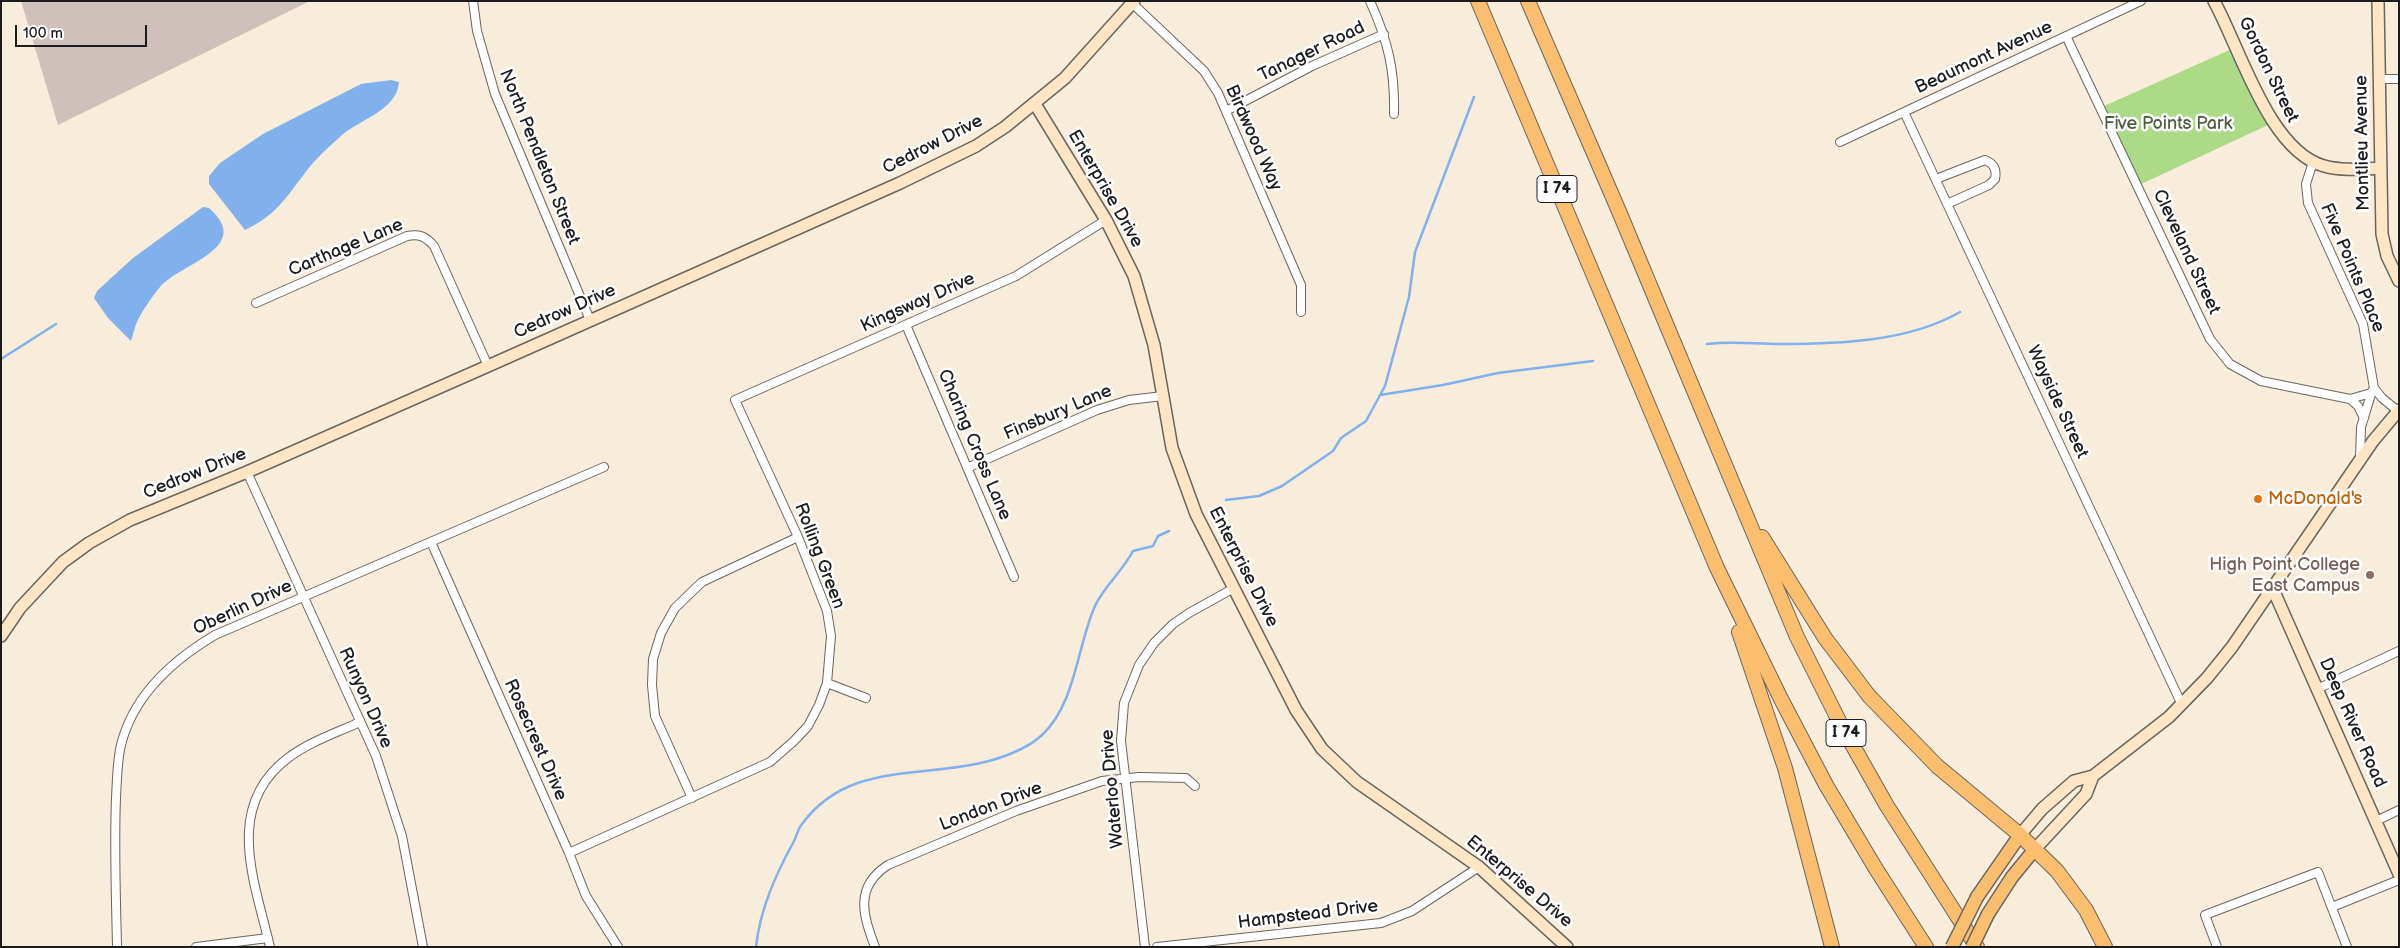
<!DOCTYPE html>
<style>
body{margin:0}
#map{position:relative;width:2400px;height:948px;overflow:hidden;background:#f8ecdb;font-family:"Balsamiq Sans",sans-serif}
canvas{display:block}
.frame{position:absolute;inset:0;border:2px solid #1c1c1c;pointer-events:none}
.scale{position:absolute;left:15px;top:25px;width:132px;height:22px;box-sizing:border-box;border:2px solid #1c1c1c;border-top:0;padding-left:6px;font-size:15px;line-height:18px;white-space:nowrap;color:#1c1c1c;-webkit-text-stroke:4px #fff;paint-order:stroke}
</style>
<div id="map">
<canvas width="2400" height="948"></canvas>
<div class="frame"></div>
<div class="scale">100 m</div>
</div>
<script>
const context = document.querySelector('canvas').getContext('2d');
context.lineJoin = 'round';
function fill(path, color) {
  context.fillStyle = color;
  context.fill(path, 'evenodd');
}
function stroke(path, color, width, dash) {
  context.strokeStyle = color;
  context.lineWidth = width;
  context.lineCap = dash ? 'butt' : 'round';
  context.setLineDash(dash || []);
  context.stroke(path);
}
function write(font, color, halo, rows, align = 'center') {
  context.font = font + ' "Balsamiq Sans",sans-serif';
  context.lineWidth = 5;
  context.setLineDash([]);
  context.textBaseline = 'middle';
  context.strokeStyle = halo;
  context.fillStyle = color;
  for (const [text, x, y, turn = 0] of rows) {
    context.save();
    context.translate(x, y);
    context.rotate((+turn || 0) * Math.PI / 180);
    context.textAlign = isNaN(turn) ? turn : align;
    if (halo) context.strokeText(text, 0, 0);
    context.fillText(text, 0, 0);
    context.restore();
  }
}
const industrial = new Path2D(`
 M21,1h289l-252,124z`);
const green = new Path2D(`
 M2234,48l34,77 -131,61 -35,-79z`);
const water = new Path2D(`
 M391,80l8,2c-2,28 -38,37 -57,53 -13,12 -27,24 -37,38 -20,26 -30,43 -60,57l-36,-46v-8l11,-13 43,-29 98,-50z
 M203,207l6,1c46,40 -30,56 -49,79 -6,7 -20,27 -23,35 -3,7 -4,13 -6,19l-23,-23 -14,-20 3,-7 36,-33z`);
const stream = new Path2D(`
 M1707,344c25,-3 48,0 73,0 58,0 128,-2 180,-32
 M1,359l55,-35
 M1380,395l63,-10 55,-12 95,-12
 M1226,500l33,-4 23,-10 51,-35 8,-13 25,-17 19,-35 6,-22 18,-67 6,-45 59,-155
 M756,947c4,-38 20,-73 38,-106 3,-6 4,-12 8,-17 46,-63 119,-45 187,-63 18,-5 39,-13 53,-26 34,-32 35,-89 53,-129 10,-21 27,-34 38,-55l20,-5 5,-10 11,-5`);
const street = new Path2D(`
 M473,1l4,30 18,63 95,226
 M1370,1c18,40 25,69 24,113
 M1132,3l72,68 14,22 83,192v27
 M2066,36l144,303 20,25 31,17 89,18 21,-6
 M2379,79h20
 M1226,111l86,-45 72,-32
 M1904,112l278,593
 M1840,142l301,-141
 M2313,162l-7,22 2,19 55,121 11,64 8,10 16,13
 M1936,179l49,-19c9,4 12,9 10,19l-6,6 -42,19
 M256,303l151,-67c13,-2 18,0 27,10l54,120
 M906,325l108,252
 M2350,399l8,7 6,12
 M2360,458l1,-31 11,-36
 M967,468l130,-58 32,-10 34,-4
 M247,472l129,284 26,80 21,111
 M431,542l138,311 17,43 32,51
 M827,683l39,15
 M2317,689l82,-38
 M692,798l-37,-82 -3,-31 1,-26 8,-26 14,-25 27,-26 96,-45
 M2376,821l23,-11
 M569,853l201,-91 24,-21 14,-15 11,-21 8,-22 4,-47 -4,-25 -29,-74 -63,-137 281,-124 90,-56
 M2332,907l67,-27
 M117,947c-1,-50 -3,-99 -1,-149 1,-17 1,-36 5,-53 12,-49 52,-85 94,-110l389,-168
 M196,947l72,-9
 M270,947c-15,-65 -47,-140 18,-189 21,-16 48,-25 72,-36
 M875,947c-12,-32 -21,-60 13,-82l128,-54 86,-30 37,-4 47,1 9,8
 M1145,947l-24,-206 3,-38 15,-38 15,-22 19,-19 16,-11 45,-25
 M1157,947l224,-24 31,-12 67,-44
 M2217,947l-12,-32 113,-43 29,75`);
const secondary = new Path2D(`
 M2214,1c26,47 55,150 110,165 18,5 38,3 57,2
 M2378,1l4,233 5,22 12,25
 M1035,104l71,116 28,56 20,69 18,103 24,66 100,196 26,39 35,33 122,85 88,80
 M2272,587l127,287
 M1,636l19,-28 43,-46 26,-19 41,-23 117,-48 241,-106 412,-183 76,-37 29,-19 60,-49 69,-77
 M2020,835l22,-26 32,-28 19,-5 76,-59 38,-39 25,-31 141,-206 26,-31
 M2035,849l51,-55 7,-18`);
const primary = new Path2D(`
 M1977,897l43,-62
 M1988,914l24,-37 23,-28`);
const highway = new Path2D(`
 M1478,1l239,567 64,131 45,86 50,84 50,78
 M1528,1l90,208 179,428 43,86 47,83 90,141
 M1762,537l63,101 44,58 68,70 83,69 37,36 29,39 19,37
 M1739,632l46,136 47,179`);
const primaryBridge = new Path2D(`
 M1952,947l25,-50
 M1972,947l16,-33`);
const markers = [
 [2258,499,5,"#e8710a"],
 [2370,575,5,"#8d6e63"]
];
const shields = [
 [1557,189,40],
 [1846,733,40]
];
const shieldNames = [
 ["I 74",1557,189],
 ["I 74",1846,733]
];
const streetNames = [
 ["Tanager Road",1312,52,-26],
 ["Beaumont Avenue",1984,58,-25],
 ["Gordon Street",2268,70,64],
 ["Birdwood Way",1253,138,66],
 ["Montlieu Avenue",2363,143,-91],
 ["Cedrow Drive",933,145,-27],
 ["North Pendleton Street",539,157,68],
 ["Enterprise Drive",1105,189,60],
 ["Carthage Lane",346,248,-23],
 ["Cleveland Street",2186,252,65],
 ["Five Points Place",2352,268,67],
 ["Kingsway Drive",918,303,-24],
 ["Cedrow Drive",565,312,-24],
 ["Wayside Street",2057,402,65],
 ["Finsbury Lane",1058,413,-23],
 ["Charing Cross Lane",974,445,67],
 ["Cedrow Drive",195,474,-22],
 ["Rolling Green",819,556,69],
 ["Enterprise Drive",1243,567,63],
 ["Oberlin Drive",243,608,-25],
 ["Runyon Drive",365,698,66],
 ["Deep River Road",2352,723,66],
 ["Rosecrest Drive",535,740,66],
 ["Waterloo Drive",1113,789,-95],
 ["London Drive",991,807,-21],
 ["Enterprise Drive",1519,882,40],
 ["Hampstead Drive",1308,915,-7]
];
const parkNames = [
 ["Five Points Park",2168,124]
];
const foodNames = [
 ["McDonald's",2268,499]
];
const educationNames = [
 ["High Point College",2360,565],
 ["East Campus",2360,586]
];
fill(industrial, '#d0c0bc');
fill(green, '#acda87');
fill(water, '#81b1ec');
stroke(stream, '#81b1ec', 2.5);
stroke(street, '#69655f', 10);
stroke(secondary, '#69655f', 14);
stroke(primary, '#69655f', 15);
stroke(highway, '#69655f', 16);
stroke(street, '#fff', 8);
stroke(secondary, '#fde5c5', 11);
stroke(primary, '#fbbd6e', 12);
stroke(highway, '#fbbd6e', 14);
stroke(primaryBridge, '#69655f', 15, []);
stroke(primaryBridge, '#fbbd6e', 12);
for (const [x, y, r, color] of markers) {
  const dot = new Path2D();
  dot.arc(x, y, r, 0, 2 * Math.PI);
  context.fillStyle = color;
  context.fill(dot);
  stroke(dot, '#fff', 2);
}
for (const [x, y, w] of shields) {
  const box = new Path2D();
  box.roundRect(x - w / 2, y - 13.5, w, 27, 4);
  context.fillStyle = '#fff';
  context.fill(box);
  stroke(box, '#1c1c1c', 1);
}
write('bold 16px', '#1c1c1c', null, shieldNames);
write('18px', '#1c1c1c', '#fff', streetNames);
write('18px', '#4e5e41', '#fff', parkNames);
write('18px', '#c56008', '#fff', foodNames, 'left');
write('18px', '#785e54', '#fff', educationNames, 'right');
</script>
